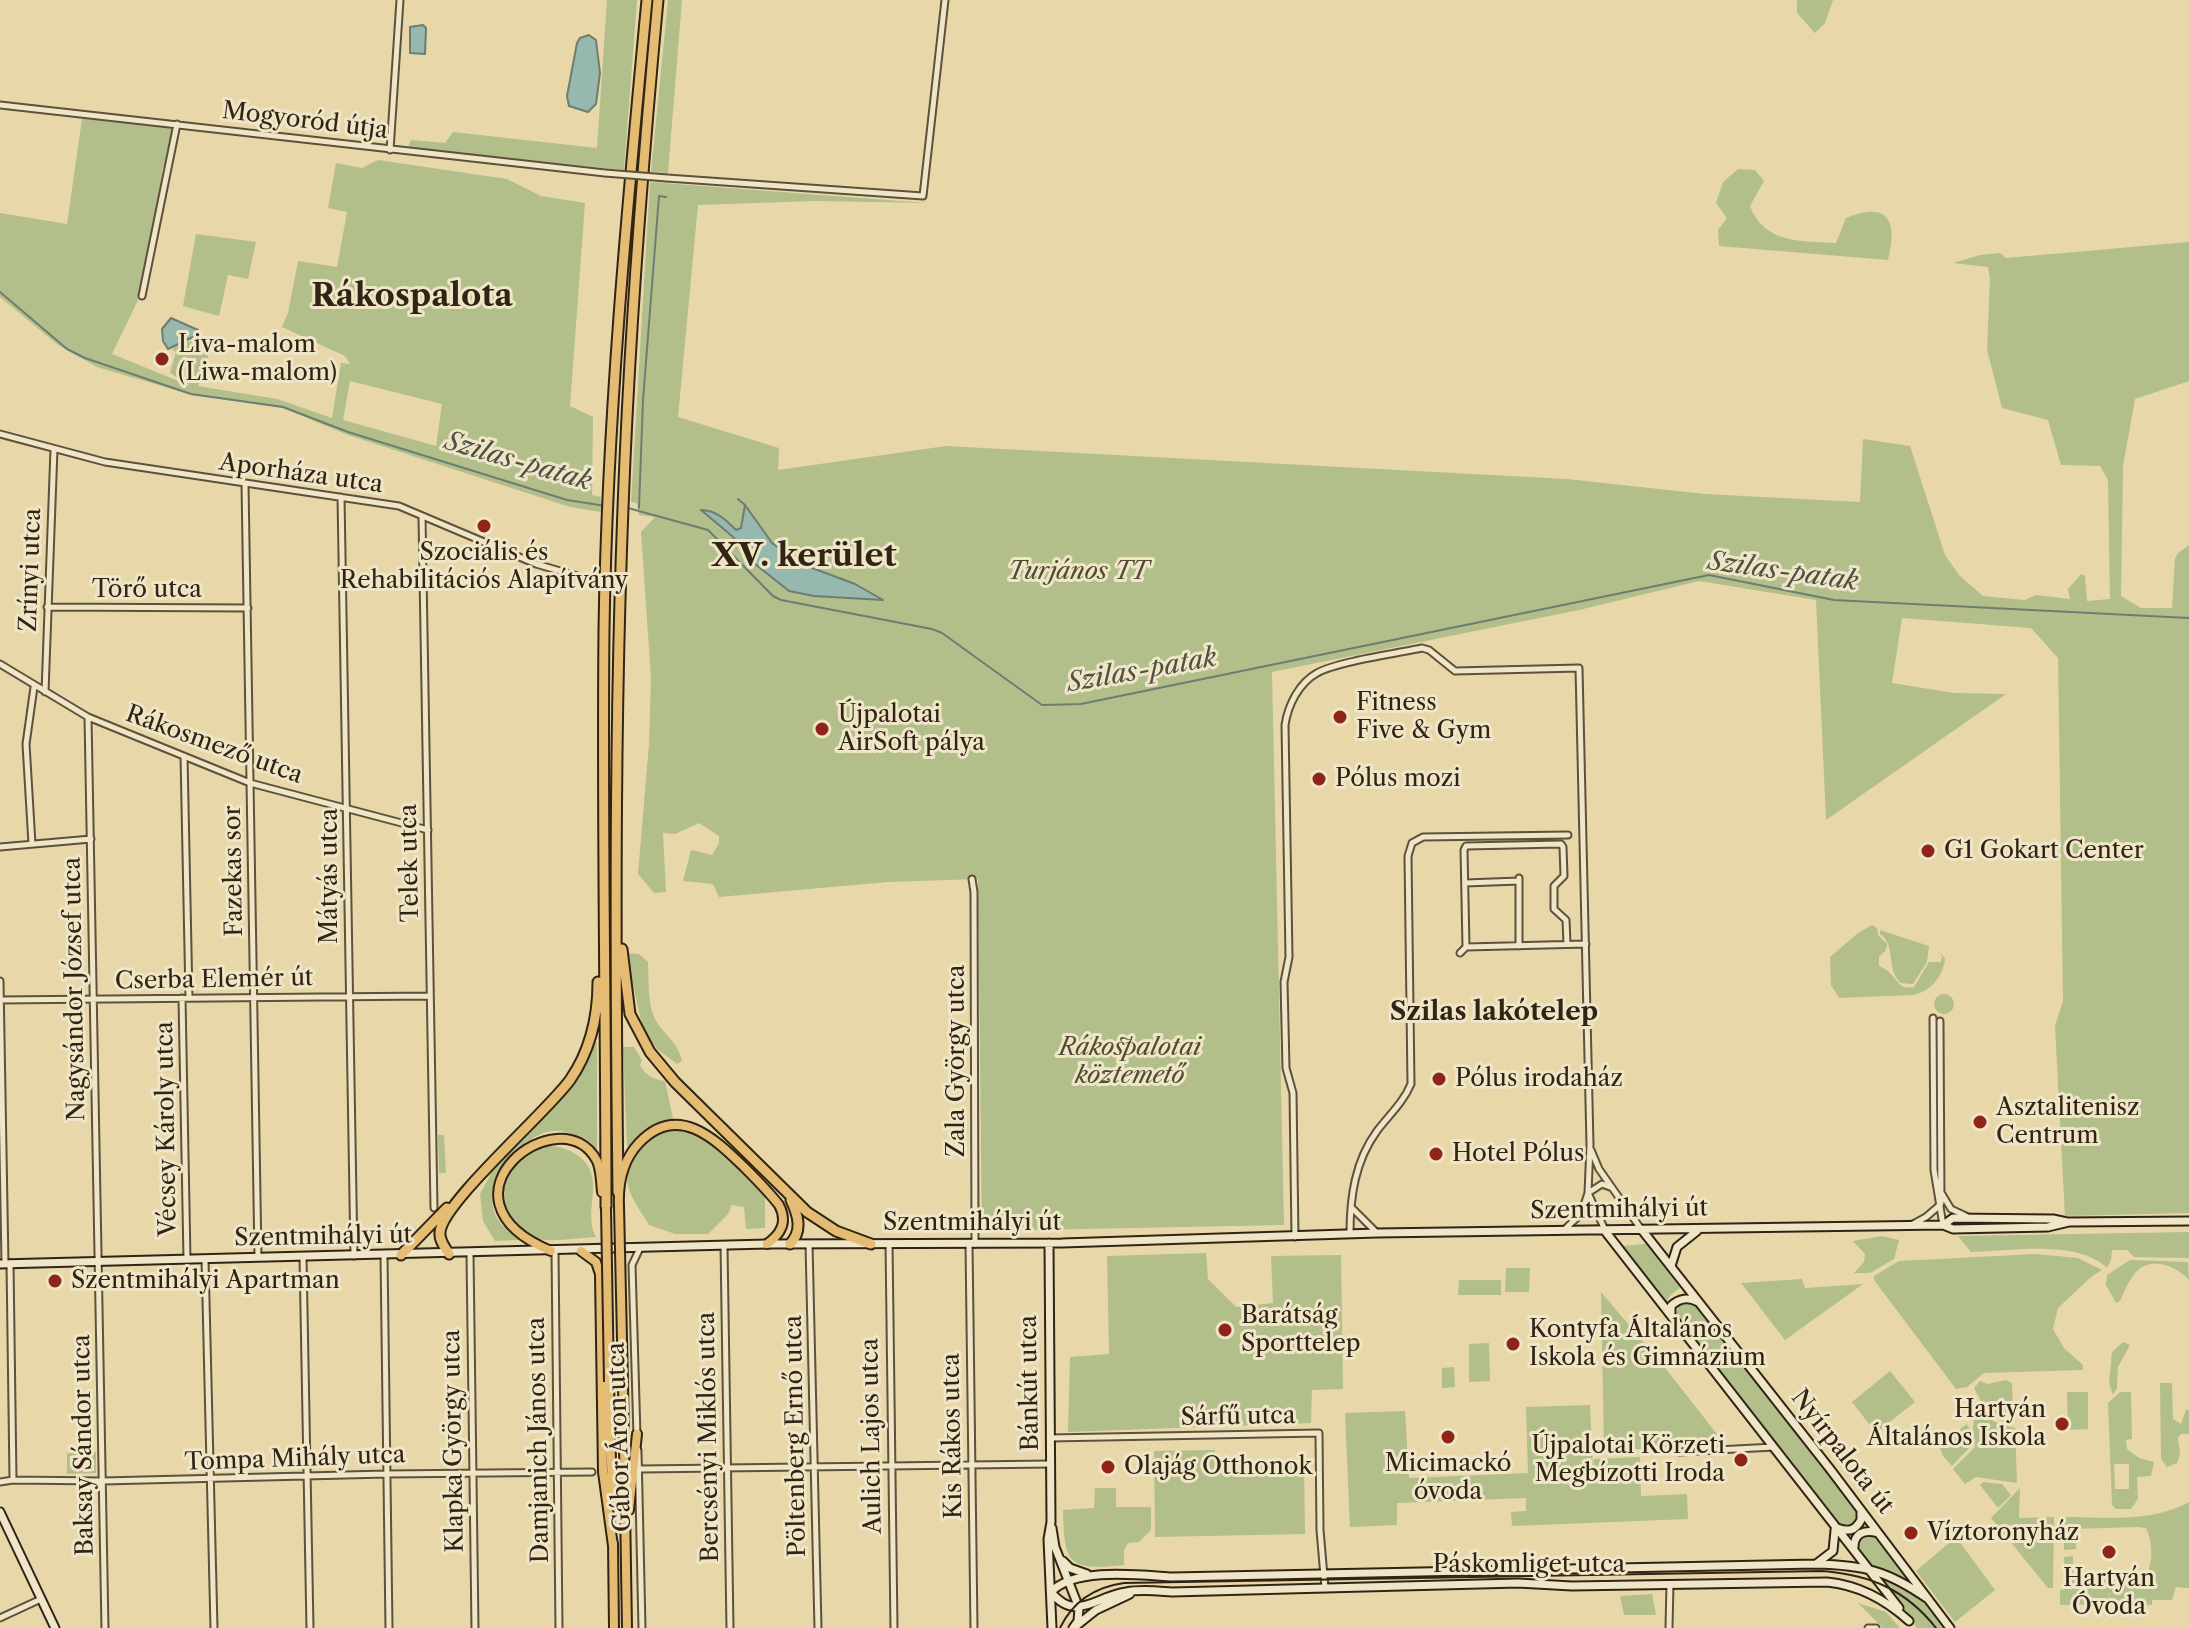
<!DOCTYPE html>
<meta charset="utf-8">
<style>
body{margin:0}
canvas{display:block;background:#e7d7a9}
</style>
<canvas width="2189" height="1628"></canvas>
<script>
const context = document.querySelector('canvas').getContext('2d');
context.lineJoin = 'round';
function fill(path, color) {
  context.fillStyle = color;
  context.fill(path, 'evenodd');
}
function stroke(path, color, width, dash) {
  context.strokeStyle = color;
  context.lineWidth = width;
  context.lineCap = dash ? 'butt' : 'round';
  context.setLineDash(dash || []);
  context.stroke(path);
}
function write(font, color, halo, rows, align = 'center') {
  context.font = font + ' "Libre Caslon Text",serif';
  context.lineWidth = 6;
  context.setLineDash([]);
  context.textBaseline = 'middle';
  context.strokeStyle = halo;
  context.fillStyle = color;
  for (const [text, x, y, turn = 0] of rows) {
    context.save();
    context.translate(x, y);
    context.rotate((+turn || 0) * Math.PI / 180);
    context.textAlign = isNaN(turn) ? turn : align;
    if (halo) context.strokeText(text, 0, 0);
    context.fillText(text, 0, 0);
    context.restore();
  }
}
const green = new Path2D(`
 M607,0h30l-13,170 -217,-20 4,-10 34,3 8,-11 144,16z
 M668,0h14l-14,173 -17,-1z
 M1797,0h36l-8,23 -10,10 -18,-20z
 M88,117l86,10 -4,24 -8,19 -3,42 -19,84 -28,58 79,32 -21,-13 6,-21 -4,-3 11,-7 11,-1 3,-6 9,3 2,19 -10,29 79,13 55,19 9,-55 9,1 -5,-8 -63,-29 6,-14 10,-52 39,6 10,-55 -19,-4 8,-45 26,5 16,-8 129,19 34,17 44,7 -15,203 23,11 -1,78 9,2v15l-31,-5 -222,-72 -65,-27 -91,-13 -95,-28 -39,-22 -58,-48v-84l67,11 15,-105zM350,381l92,23 -6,42 -93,-26z
 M1738,169l17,1 9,11 -14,25c14,38 52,35 86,37l10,-25c42,-17 52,2 42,42l-169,-14 -1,-16 9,-12 -11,-15 7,-21z
 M650,182l277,21 -112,-2 -117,4 -20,212 101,31 -1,22 168,-24 621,33 138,15 155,8 3,-63 47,7 35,109 14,20 24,21 42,4 11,-5 34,4 -2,-10 13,-15 4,2 2,25 23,-2 -2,-119 -8,-14 -39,-1 -13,-45 -46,-12 -15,-58 3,-71 -2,-12 -35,-4 27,-8 20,-2 6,5 183,-16v139l-54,18 -12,67 -2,130 20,12h31l3,-49 3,-6 11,-8v668l-124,3 -10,-190 8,-25 -5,-343 -27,-30 -129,-10 -10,65 62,10 52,1 -180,126 -10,-220 -117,-19 -120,29 -307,62 12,553 -302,6 -4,-352 -90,3 -169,15 -6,-13 -30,-3 8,-31 21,5 7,-12v-7l-20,-13 -24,11 -12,-1 3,59 -12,1 -16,-19 11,-130 2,-66 -10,-146 14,-15 -16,-2 -2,-12 -6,-1zM746,506l26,38 27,19 56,21 -66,7 -34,-27 -23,-28 -30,-25c13,-2 24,10 34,19l5,-2z
 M196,234l60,8 -8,37 -20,-4 -9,41 -36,-10z
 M1872,925l5,3 1,7 9,9 -1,6 -7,7v9c3,2 7,3 10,6 10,9 9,18 25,15l15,-25h12l1,-7 -9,-6 9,5 3,5c-2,18 -15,33 -32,36l-74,3 -8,-13 -1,-28 28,-24z
 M1880,930l49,16 -2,16 -14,22 -12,-1c-16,-14 -4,-37 -21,-49z
 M626,953l13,1 9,8c1,18 -1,40 7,57 8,15 23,23 27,42l-5,3 -20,-15 -14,-19z
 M1934 1004a10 10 0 1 1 20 0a10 10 0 1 1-20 0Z
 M594,1038l3,6v109c-11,-9 -22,-20 -37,-22 -32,-4 -73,46 -67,76 2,14 16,25 27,33l-25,1 -12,-20 -3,-27 15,-28 43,-43 42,-51z
 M623,1047h11l8,13 -2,5c6,11 13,14 25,16l9,42c-18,3 -33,9 -44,26l-3,-3z
 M671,1129h20l18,9 56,53v37l-19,1 -2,-22 -13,-2 -2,8 -21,21h-33l-26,-9c-7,-12 -18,-26 -21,-40 -4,-17 9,-42 24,-50 6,-3 13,-4 19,-6z
 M438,1135h6l2,38h-7z
 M548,1146c9,0 16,2 24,6 39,21 9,56 24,85 -16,1 -50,6 -63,1 -45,-20 -34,-85 15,-92z
 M2189,1232v26l-55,-1 -7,-7h-15l-1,10 -4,8c-29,-29 -98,-17 -136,-16l-13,-16z
 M1882,1236l17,4 -5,19 -24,14h-16l10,-11 1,-8 -12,-13z
 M1646,1244l34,44 -9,7 -6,9 -44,-58z
 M1206,1253l2,26 28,28 37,-4 -2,-47 70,-1 2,134 -31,1 -1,33 -243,9 2,-75 39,-3 -2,-98z
 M2036,1254l42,4 24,12 -11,7 -33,31 -5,21 11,19 19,17v5l-99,3 -17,14 -11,2 -82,-109v-4l25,-15z
 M2130,1260l58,2 1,18c-12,-14 -38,-24 -53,-8 -8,9 -11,19 -16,29l-4,2 -10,-18 1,-10z
 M1506,1268h24l-1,24h-24z
 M1802,1279l3,9 58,-4 -78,56 -44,-57z
 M1459,1280h42v15h-43z
 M1601,1292l65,77 54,69c-35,12 -80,13 -116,9z
 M1693,1301l164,209 2,8 -6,10 -10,-1 -167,-213 4,-11z
 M2123,1342l7,3 -12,22 -1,21 -4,7 -4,-12 3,-31z
 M1489,1343l1,38 -21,1v-38z
 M1454,1367l1,20 -13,1v-20z
 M1890,1371l25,31 -39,31 -24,-31z
 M2006,1380l6,3 1,31 -6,9 -19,-9 -14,-26 6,-7 8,3z
 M2160,1383h12l1,36 8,5 5,-14h3v24h-8l-3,4 2,16 -3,9 -10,4 -6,-8z
 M2067,1392h21v37l-20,1z
 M2120,1392h11l1,47 -6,1 1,9 12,9 15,4 -3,14 -14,1 1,22 -7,10h-15l-4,-4 -4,-102zM2114,1464h15v25h-14z
 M1590,1405l3,66 1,-12 46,-2 1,39 46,-2 1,25 -176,7 -1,-14 15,-1v-13l-129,5v22l-47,2 -5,-114 60,-2 4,67 119,-5 -2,-66z
 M1974,1410l25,14 16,4 2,55 -41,-6 -11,7 -12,-15 22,-22 -2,-17z
 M1967,1424l4,9v13l-19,20 -9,-10 -4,-10z
 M1215,1450v16l89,-2 1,70 -150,3 -1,-86z
 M96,1452v21l-29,1v-21z
 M1983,1482l19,2 9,11 -13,13 -18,-23z
 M1095,1488h21v19h35v23l-12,12 -11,1 -4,7v15c-56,6 -60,-1 -61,-55l31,-2z
 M2020,1488l-1,30 35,-1 -1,71h-5l-57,-70z
 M2189,1502v86l-13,-1 -4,13h-20v5l-42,1 -1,-15 -1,13 -48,1v-15l5,-1 -1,-32 9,-1v21c24,6 50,1 74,-2 6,-15 6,-32 -1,-47l-9,-1 -62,2 1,20 -12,1v-33c43,0 87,6 125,-15z
 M1870,1532l45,56 -13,-11 -33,-11 -14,-19v-6z
 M1956,1537l39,53 -40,32 -39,-51z
 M1875,1574c33,11 51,28 71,54h-29z
 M1652,1594l4,21h-32l-4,-19z
 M1858,1603l28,9 14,16h-17z`);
const water = new Path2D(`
 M423,25l3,3 -1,26 -15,-1v-26z
 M589,35l7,5 4,33 -4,31 -8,8 -19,-6 -2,-10 10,-53 3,-5z
 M171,318l27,12 -3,6 -27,13 -5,-8 -1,-12z
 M745,505l27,38 27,20 56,21 28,16 -69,-4 -25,-5 -34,-27 -23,-28 -31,-26c15,0 25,10 35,20l5,-2z`);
const stream = new Path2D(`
 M0,292l67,57 18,9 106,36 92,13 65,25 219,68 39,6
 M738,499l7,6
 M628,508l80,22 65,66 8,4 151,29 10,4 100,72 39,-1 628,-129 125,25 355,18
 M639,508l4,-108 16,-204 7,1`);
const street = new Path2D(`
 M0,105l605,68
 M390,150l10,-150
 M667,178l256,18 22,-196
 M142,296l35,-172
 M0,434l105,28 294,44 137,58 52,15
 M245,484l13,773
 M341,497l13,759
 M422,517l12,691
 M47,607l201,1
 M0,664l88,53 162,66 178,47
 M45,692l9,-243
 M88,717l17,911
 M184,756l5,242
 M32,844l-6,-100 8,-57
 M0,847l91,-8
 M1519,878v68
 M972,879l2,13 1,352
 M1465,883l54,-2
 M1466,947l-2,-97 2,-4 95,-2 2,3 1,29 -10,10v23l12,11 1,24
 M1460,953l6,-6 120,-3
 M0,981l5,283
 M182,998l5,261
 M0,1000l429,-4
 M1933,1018l1,152 9,55
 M1940,1021l1,182
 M1591,1150l8,19 42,60
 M1942,1194l9,15 15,7
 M1353,1209l24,24
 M1913,1224l13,-7 14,-12
 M1565,1229l16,-15 7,-21 14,-9 8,3
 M1350,1233c0,-36 5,-72 27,-102 12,-16 26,-28 34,-47l-3,-228 4,-13 11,-6 145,-2
 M1295,1237l-2,-144 -7,-25 -2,-86 5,-25 -4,-232c3,-20 14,-42 32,-52 19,-11 81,-20 105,-25l7,2 26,21 124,-3 11,477 -2,48 17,37
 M889,1243l5,385
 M809,1244l9,384
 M969,1244l5,384
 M724,1246l6,382
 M555,1251l4,377
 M470,1254l5,374
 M384,1256l5,372
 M303,1257l7,371
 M205,1259l9,369
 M10,1263l3,217
 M637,1436l-5,-171 8,-17
 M1050,1438l269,-5 1,97 5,58
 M638,1450l4,178
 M1679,1452l95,-5
 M640,1469l411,-5
 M0,1482l13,-2 90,1 283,-7 206,-2
 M0,1618l41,-19
 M1669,1628l1,-44
 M1868,1628h8`);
const secondary = new Path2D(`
 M1943,1225l10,-7 100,1 14,3
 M1642,1230l188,239 120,159
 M1605,1231l294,377
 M1049,1243l2,279 -3,17 4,89
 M0,1264l767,-20 295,-1 315,-10 566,-8 10,4 95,-2 21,-5 120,-1
 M1671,1266l6,-19 20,-16
 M1671,1313v-7c8,-8 18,-9 27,-4
 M0,1512l55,116
 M1052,1528l3,19 24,61 -1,13 -5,7
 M1837,1528c12,4 18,3 24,-8v-10
 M1854,1550c-1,-17 10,-21 24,-17
 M1063,1561l7,7 17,6
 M1816,1564l17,-13 2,-21
 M1051,1592c24,-25 88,-17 121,-15l644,-13c48,1 72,7 112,35
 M1051,1592c25,31 45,4 75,0 16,-3 31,-1 46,0l346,-9 54,3 255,-4c31,3 59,18 82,39
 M1076,1626l20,-16 34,-16`);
const primary = new Path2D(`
 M619,1206c-1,-22 4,-46 20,-63 39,-41 76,-4 106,25 12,12 24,24 34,37 9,17 2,29 -12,39
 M551,1251c-127,-53 10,-158 46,-90 4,9 4,21 5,31
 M581,1251l15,11 4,12 3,198 10,74
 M609,1382l3,119
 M623,1384l4,244
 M629,1510l8,-76
 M613,1543l1,85`);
const highway = new Path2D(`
 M622,949l8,65 20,38 25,30 132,130 29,19 35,13
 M618,1192c-3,-258 -4,-517 9,-775 7,-139 18,-278 31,-417
 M606,1207c0,-192 -4,-385 -2,-577 3,-210 23,-421 43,-630
 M790,1244c13,-13 8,-29 1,-44
 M449,1254c-4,-7 -10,-13 -9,-22 3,-30 107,-120 130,-152 20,-29 28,-64 28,-98
 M401,1255l46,-47`);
const tram = new Path2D(`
 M1060,1628c13,-27 35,-41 64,-45l699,-12c48,4 83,19 113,57`);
const streetBridge = new Path2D(`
 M605,173l62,5`);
const primaryBridge = new Path2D(`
 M619,1206l4,178
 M606,1207l3,175`);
const markers = [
 [162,359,8,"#8f2418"],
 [484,526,8,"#8f2418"],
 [1340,717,8,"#8f2418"],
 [822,729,8,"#8f2418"],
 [1319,779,8,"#8f2418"],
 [1928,851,8,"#8f2418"],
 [1439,1079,8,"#8f2418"],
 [1980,1122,8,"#8f2418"],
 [1436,1154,8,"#8f2418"],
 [55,1281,8,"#8f2418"],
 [1225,1330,8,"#8f2418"],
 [1513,1344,8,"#8f2418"],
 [2062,1424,8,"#8f2418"],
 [1448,1437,8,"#8f2418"],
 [1741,1460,8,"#8f2418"],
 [1108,1467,8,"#8f2418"],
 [1911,1533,8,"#8f2418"],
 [2109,1552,8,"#8f2418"]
];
const streetNames = [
 ["Mogyoród útja",305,121,7],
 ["Aporháza utca",301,474,8],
 ["Zrínyi utca",31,570,-88],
 ["Törő utca",147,590],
 ["Rákosmező utca",214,745,20],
 ["Telek utca",410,863,-91],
 ["Fazekas sor",234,871,-91],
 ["Mátyás utca",330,876,-90],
 ["Cserba Elemér út",214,980,-1],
 ["Nagysándor József utca",75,989,-91],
 ["Zala György utca",957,1061,-90],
 ["Vécsey Károly utca",167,1129,-91],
 ["Szentmihályi út",1619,1210,-1],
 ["Szentmihályi út",972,1223],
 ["Szentmihályi út",323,1237,-1],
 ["Bánkút utca",1030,1383,-91],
 ["Sárfű utca",1238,1417,-1],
 ["Pöltenberg Ernő utca",796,1436,-91],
 ["Aulich Lajos utca",872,1436,-91],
 ["Kis Rákos utca",953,1436,-91],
 ["Gábor Áron utca",620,1437,-92],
 ["Bercsényi Miklós utca",709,1437,-91],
 ["Damjanich János utca",539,1440,-91],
 ["Klapka György utca",454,1441,-91],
 ["Baksay Sándor utca",84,1445,-91],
 ["Nyírpalota út",1842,1452,52],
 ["Tompa Mihály utca",295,1459,-2],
 ["Páskomliget utca",1529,1565]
];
const poiNames = [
 ["Liva-malom",178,345],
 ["(Liwa-malom)",178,373],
 ["Szociális és",484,553,"center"],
 ["Rehabilitációs Alapítvány",484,581,"center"],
 ["Fitness",1356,703],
 ["Five & Gym",1356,731],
 ["Újpalotai",838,715],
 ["AirSoft pálya",838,743],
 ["Pólus mozi",1335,779],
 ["G1 Gokart Center",1944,851],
 ["Pólus irodaház",1455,1079],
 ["Asztalitenisz",1996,1108],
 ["Centrum",1996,1136],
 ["Hotel Pólus",1452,1154],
 ["Szentmihályi Apartman",71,1281],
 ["Barátság",1241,1316],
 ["Sporttelep",1241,1344],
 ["Kontyfa Általános",1529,1330],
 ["Iskola és Gimnázium",1529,1358],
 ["Hartyán",2046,1410,"right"],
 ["Általános Iskola",2046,1438,"right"],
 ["Újpalotai Körzeti",1725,1446,"right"],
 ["Megbízotti Iroda",1725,1474,"right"],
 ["Micimackó",1448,1464,"center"],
 ["óvoda",1448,1492,"center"],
 ["Olajág Otthonok",1124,1467],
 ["Víztoronyház",1927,1533],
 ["Hartyán",2109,1579,"center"],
 ["Óvoda",2109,1607,"center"]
];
const parkNames = [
 ["Turjános TT",1078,572],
 ["Rákospalotai",1130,1048],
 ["köztemető",1130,1076]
];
const waterNames = [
 ["Szilas-patak",518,462,16],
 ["Szilas-patak",1783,572,8],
 ["Szilas-patak",1142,671,-10]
];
const neighbourhoodNames = [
 ["Szilas lakótelep",1494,1012]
];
const districtNames = [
 ["Rákospalota",412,297],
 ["XV. kerület",804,557]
];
fill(green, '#b2bf8b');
fill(water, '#97b8ae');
stroke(water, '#6e7d71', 2);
stroke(stream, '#6e7d71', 2);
stroke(street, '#5e513a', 9);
stroke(secondary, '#312415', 11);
stroke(primary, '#312415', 12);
stroke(highway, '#312415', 13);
stroke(street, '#efe5c7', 5);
stroke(secondary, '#efe5c7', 7);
stroke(primary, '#e4bc74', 8);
stroke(highway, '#e4bc74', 9);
stroke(tram, '#312415', 2);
stroke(streetBridge, '#5e513a', 9, []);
stroke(primaryBridge, '#312415', 12, []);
stroke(streetBridge, '#efe5c7', 5);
stroke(primaryBridge, '#e4bc74', 8);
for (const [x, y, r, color] of markers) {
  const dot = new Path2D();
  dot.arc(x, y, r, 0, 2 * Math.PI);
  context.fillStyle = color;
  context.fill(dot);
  stroke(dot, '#efe5c7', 3);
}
write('24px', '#312415', '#efe5c7', streetNames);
write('24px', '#312415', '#efe5c7', poiNames, 'left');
write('italic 24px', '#514b32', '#efe5c7', parkNames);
write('italic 26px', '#505043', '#efe5c7', waterNames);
write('bold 26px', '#312415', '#efe5c7', neighbourhoodNames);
write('bold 32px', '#312415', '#efe5c7', districtNames);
</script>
